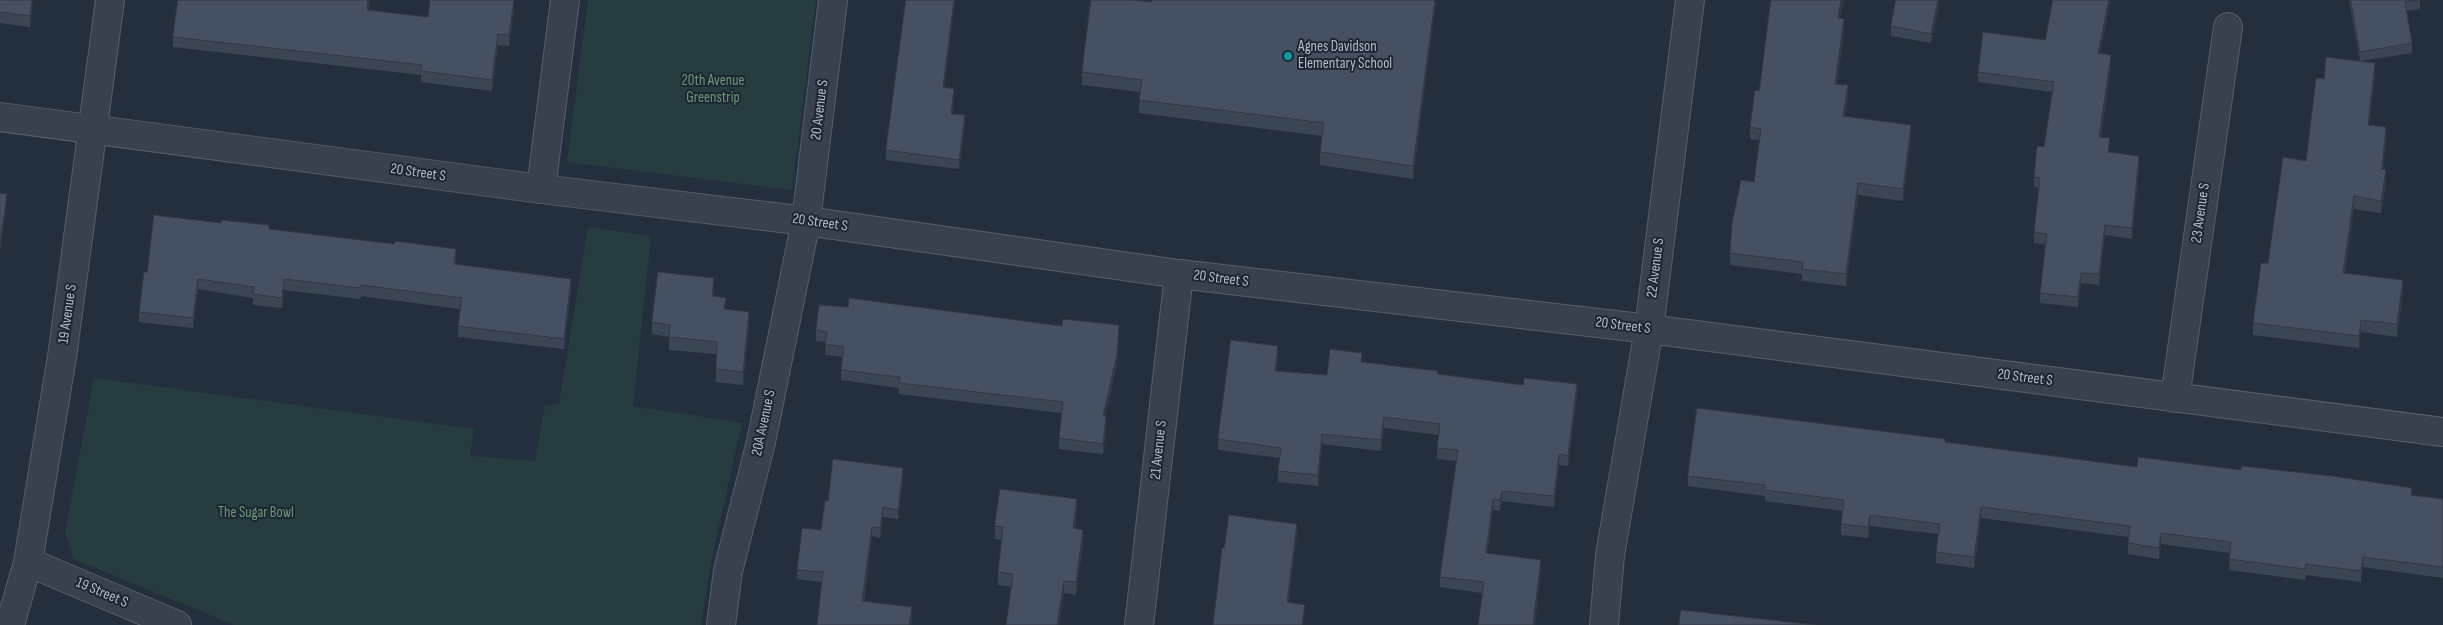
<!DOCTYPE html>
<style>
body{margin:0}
canvas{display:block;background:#242f3e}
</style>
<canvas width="2443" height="625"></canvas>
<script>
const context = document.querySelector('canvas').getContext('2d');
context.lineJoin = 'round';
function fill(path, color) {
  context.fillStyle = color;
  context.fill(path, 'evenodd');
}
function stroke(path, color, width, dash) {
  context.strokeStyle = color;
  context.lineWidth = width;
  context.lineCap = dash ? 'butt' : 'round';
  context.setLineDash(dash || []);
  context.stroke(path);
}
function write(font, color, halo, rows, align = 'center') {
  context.font = font + ' "Sofia Sans Condensed",sans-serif';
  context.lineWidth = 4;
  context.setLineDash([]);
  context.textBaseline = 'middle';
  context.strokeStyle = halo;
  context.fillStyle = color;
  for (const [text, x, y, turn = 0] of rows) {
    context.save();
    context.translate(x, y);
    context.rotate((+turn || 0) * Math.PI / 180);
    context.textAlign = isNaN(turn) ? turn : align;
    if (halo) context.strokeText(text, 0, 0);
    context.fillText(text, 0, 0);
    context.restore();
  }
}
const green = new Path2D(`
 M588,0h228l-24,190 -225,-28z
 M588,227l63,9 -18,170 109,17 -29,129 -12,73h-467l-160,-66 -9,-26 29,-155 380,51 -4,27 65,5 10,-56 14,-1z`);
const minor = new Path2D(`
 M541,189l24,-189
 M2175,398l53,-371
 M28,562l149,63
 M10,625l18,-63 34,-205 48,-357
 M721,625l7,-54 33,-129 45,-221 27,-221
 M1139,625l40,-351
 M1604,625l6,-70 39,-226 41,-329`);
const tertiary = new Path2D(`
 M0,117l541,72 265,32 373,53 470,55 794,103`);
const wall = new Path2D(`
 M0,0h33l-3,27 -30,-4z
 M178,0h192l-2,10 60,7 86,-7 -5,36 -11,-1 -6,46 -71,-9v-7l-248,-28v-10z
 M906,0h49l-11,87 10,11 -2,16 13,11 -6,44 -73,-9v-10z
 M1436,0l-23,179 -93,-14v-13l2,-16 -183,-23 1,-21 -58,-7v-13l70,-70z
 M1939,0v6l-8,37 -40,-7v-10z
 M2349,0h71v9l-14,2 6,32v10l-51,8 14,15 -6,49 17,14 -3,31 3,13 -5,30 -27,-4 -9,64 58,20 -6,44 -36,-5 -2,16 -106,-13v-12l15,-60 38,-102 18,-82 36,-18z
 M1840,19l4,12 -7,53 11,13 -3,19 66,20 -8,65 -45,-6 -12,91 -44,-5v-7l-72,-9v-12l24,-71 5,-42 -9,-1v-12z
 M2045,40l55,14 11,12 -10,71 8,15 30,14 -7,73 -27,-4 -6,50 -18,-2 -3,24 -38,-4v-10l5,-49 -11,-1v-11l5,-44 -5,-1v-10l10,-30 8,-55 -74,-10v-10z
 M221,223l48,6 187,31v4l115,25 -7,60 -106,-12v-11l2,-17 -99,-13 -1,3 -76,-9 -2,18 -29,-3v-7l-55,-9 -5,39 -54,-6v-10l8,-40z
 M714,291l-1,5 13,13 23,15 -6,61 -27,-3v-28l-47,-4v-13l-17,-3v-12z
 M816,330l303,6 -2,28 -12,52 1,11 -3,27 -44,-5v-11l3,-25 -163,-19v-6l-58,-8v-10l2,-13 -18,-2 1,-13 -10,-1z
 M1278,357l-2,14 51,4 35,-13 215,33 -9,71 -9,-1 -5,42 -52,-6 -2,10 -7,-1 -6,43 54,17 -59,23 -42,-6v-10l17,-116 -20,-2v-11l2,-13 -55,-7 -3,23 -59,-7 -4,42 -40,-4v-11l2,-13 -62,-8v-11z
 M1945,442l192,25 306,32v79l-80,-11 -2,15 -55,-7 -1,5 -76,-10 1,-17 -69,-9 -2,15 -31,-5v-17l-147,-19 -7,50 -38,-5v-11l2,-18 -68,-8 -2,12 -27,-3v-11l2,-13 -78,-10v-5l-77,-10v-10z
 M903,478l-5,41 -15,-2 -3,21 -8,-2 -8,65 48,15 -1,9h-94l5,-43 -25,-3v-9l24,-40z
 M1077,511l-2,18 8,13 -7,53 -12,-2 -5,32h-53l6,-38 -14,-2v-13l4,-32 -7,-1v-13z`);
const shadedWall = new Path2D(`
 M32,0h1l-3,27v-11z
 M368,0h2l-3,20v-10z
 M514,0v10l-5,36v-11z
 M954,0h1l-12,97v-10z
 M1435,0h1l-23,179v-13z
 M1841,0h3l-6,30v-12z
 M1938,0h1v6l-8,37v-9z
 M2109,0h2l-13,64v-11z
 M1844,19v12l-9,65v-12z
 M498,34v11l-6,46v-11z
 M2111,55v11l-12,81v-10z
 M2375,63v13l-7,62v-13z
 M1848,85v12l-5,30v-11z
 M954,89v9l-3,25v-9z
 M965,115v10l-6,44v-9z
 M1911,125v11l-8,65v-12z
 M2386,127v12l-4,43v-13z
 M2139,156v10l-7,73v-11z
 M2386,170v13l-5,30v-12z
 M1858,183v12l-12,91v-12z
 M7,194v9l-7,50v-9z
 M2354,196v13l-11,77v-13z
 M2105,225v10l-6,50v-11z
 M456,249v11l-2,15v-11z
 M2081,273v10l-3,24v-10z
 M714,278v13l-2,18v-13z
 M198,279v10l-5,39v-10z
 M284,279v11l-2,18v-10z
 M571,279v10l-7,60v-10z
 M2403,280v13l-6,44v-13z
 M749,312v12l-6,61v-13z
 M2361,320v12l-2,16v-12z
 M1119,325v11l-2,28 -14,62v-10z
 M1278,346v11l-3,24v-10z
 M1577,384v11l-9,71v-10z
 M1106,416v11l-3,27v-10z
 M1384,417v11l-3,23v-11z
 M1322,434v10l-4,42v-11z
 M1559,454v11l-5,42v-11z
 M903,468v10l-5,41v-9z
 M1502,491v10l-2,10v-11z
 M1077,499v12l-4,30v-13z
 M1493,499v11l-7,54v-11z
 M883,507v10l-3,21v-10z
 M1981,507v11l-7,50v-11z
 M1870,515v11l-2,12v-11z
 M1297,524v11l-10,79v-12z
 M872,527v9l-10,74v-9z
 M1083,530v12l-7,53v-13z
 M2161,533v11l-2,15v-11z
 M2363,557v10l-2,15v-11z
 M1541,560v10l-6,55h-2z
 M1064,581v12l-5,32h-2z
 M1305,605v11l-2,9h-1z
 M912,607v9l-1,9h-2z`);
const building = new Path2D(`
 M0,0h32l-2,16 -30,-4z
 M178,0h190l-1,10 61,7 2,-17h84l-5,35 -11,-1 -6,46 -71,-9 1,-6 -249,-28z
 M906,0h48l-11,87 11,2 -3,25 14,1 -6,45 -73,-10z
 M1091,0h42l19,2v-2h283l-22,166 -93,-14 4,-29 -185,-23 3,-20 -60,-8z
 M1771,0h70l-3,18 6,1 -9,65 13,1 -5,31 68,9 -8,64 -45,-6 -12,91 -44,-5 1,-7 -73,-9 2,-30 9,-43 13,2 7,-53 -11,-2 5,-37 4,1z
 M1896,0h42l-7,34 -40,-8z
 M2053,0h56l-11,53 13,2 -12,82 11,1 -2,14 31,4 -7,72 -27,-3 -6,49 -18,-1 -3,24 -38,-4 7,-59 -13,-2 6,-54 -6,-1 3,-31 7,1 10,-65 -76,-10 5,-40 62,8z
 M2351,0h68l-14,2 7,41 -52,9z
 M2326,57l49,6 -7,62 18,2 -4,42 4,1 -5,31 -27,-5 -11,77 60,7 -6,44 -36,-4 -2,16 -106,-13 8,-60h7l15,-106 23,4 10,-83 8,1z
 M0,193l7,1 -7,50z
 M154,215l67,8v-3l48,5v4l125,15 1,-3 61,8 -2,15 117,15 -7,60 -106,-13 4,-28 -101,-13 -1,3 -76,-9 -2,19 -29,-4 1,-7 -56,-8 -5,39 -54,-6 5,-40h3z
 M658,272l56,6 -2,18 14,2 -2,11 25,3 -6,60 -27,-3 1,-27 -48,-5 1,-12 -18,-3z
 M849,298l213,28 1,-7 56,6 -2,29 -14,62h3l-3,28 -44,-6 4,-36 -164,-19 1,-6 -59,-7 3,-23 -19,-3 2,-12 -11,-2 3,-25 29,2z
 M1231,340l47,6 -3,25 52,4 3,-26 32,4 -1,9 77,9 -1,3 86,11 1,-7 53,6 -9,72 -9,-2 -5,42 -52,-5 -2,9 -7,-1 -7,54 55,7 -8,65h-55l6,-43 -44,-5 18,-127 -21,-2 3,-24 -56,-7 -3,23 -59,-6 -4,41 -40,-4 3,-23 -63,-9z
 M1697,408l248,31v3l192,25 1,-10 103,13v-4l91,10 80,12 -1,7 32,4v68l-80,-10 -2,14 -55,-7 -1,5 -76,-10 2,-17 -70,-9 -2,15 -31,-5 2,-17 -149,-19 -7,50 -38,-5 4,-28 -70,-9 -2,12 -27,-3 3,-24 -79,-10v-5l-77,-9z
 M833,459l70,9 -5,42 -15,-3 -3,21 -8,-1 -10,74 50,6 -3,18h-92l6,-53 -26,-2 5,-42 19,2 4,-30 3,1z
 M1000,489l77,10 -4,29 10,2 -7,52 -12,-1 -7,44h-51l7,-51 -15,-2 5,-45 -8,-1z
 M1229,515l68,9 -10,78 18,3 -3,20h-89l9,-77h2z
 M1681,610l135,15h-137z`);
const markers = [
 [1288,56,5,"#0f9aa8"]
];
const poiNames = [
 ["Agnes Davidson",1298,47],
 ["Elementary School",1298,64]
];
const parkNames = [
 ["20th Avenue",713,81],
 ["Greenstrip",713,98],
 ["The Sugar Bowl",256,513]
];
const streetNames = [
 ["20 Avenue S",820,110,-83],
 ["20 Street S",418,173,8],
 ["23 Avenue S",2201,213,-82],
 ["20 Street S",820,223,8],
 ["22 Avenue S",1656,268,-83],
 ["20 Street S",1221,279,7],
 ["19 Avenue S",68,314,-82],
 ["20 Street S",1623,326,7],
 ["20 Street S",2025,378,7],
 ["20A Avenue S",764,423,-78],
 ["21 Avenue S",1159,450,-84],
 ["19 Street S",102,593,23]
];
fill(green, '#263c3f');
stroke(minor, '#565f6c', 30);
stroke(tertiary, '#565f6c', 30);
stroke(minor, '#38414e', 28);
stroke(tertiary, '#38414e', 28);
fill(wall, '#3b4654');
fill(shadedWall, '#303945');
fill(building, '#455162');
stroke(building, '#303945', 1);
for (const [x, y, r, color] of markers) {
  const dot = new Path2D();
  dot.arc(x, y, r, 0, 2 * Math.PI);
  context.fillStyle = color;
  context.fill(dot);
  stroke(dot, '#1d2633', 2);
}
write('15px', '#b4bcc9', '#1d2633', poiNames, 'left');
write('15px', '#6b9a76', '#1d2633', parkNames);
write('15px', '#b4bcc9', '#1d2633', streetNames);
</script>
